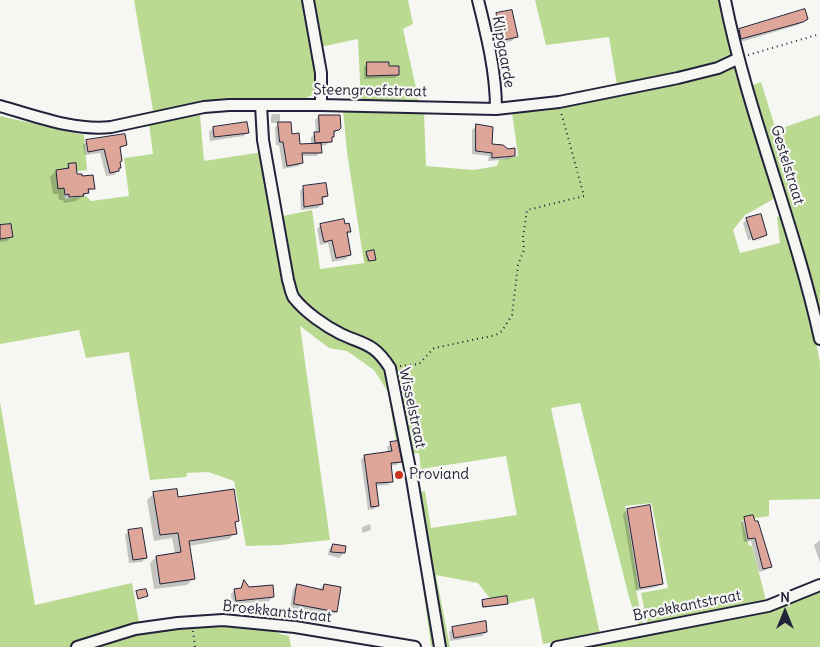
<!DOCTYPE html>
<style>
body{margin:0}
#map{position:relative;width:820px;height:647px;overflow:hidden;background:#f6f6f2;font-family:Delius,sans-serif}
canvas{display:block}
.north{position:absolute;left:760px;top:587px;width:50px;height:50px;-webkit-text-stroke:4px #f6f6f2;paint-order:stroke;rotate:0deg;font-size:14px;font-weight:700;line-height:20px;text-align:center;color:#22223b}
.north::after{content:'';display:block;margin:auto;width:18px;height:22px;background:#22223b;clip-path:polygon(50% 0,100% 100%,50% 72%,0 100%)}
</style>
<div id="map">
<canvas width="820" height="647"></canvas>
<div class="north">N</div>
</div>
<script>
const context = document.querySelector('canvas').getContext('2d');
context.lineJoin = 'round';
function fill(path, color) {
  context.fillStyle = color;
  context.fill(path, 'evenodd');
}
function stroke(path, color, width, dash) {
  context.strokeStyle = color;
  context.lineWidth = width;
  context.lineCap = dash ? 'butt' : 'round';
  context.setLineDash(dash || []);
  context.stroke(path);
}
function write(font, color, halo, rows, align = 'center') {
  context.font = font + ' Delius,sans-serif';
  context.lineWidth = 4.5;
  context.setLineDash([]);
  context.textBaseline = 'middle';
  context.strokeStyle = halo;
  context.fillStyle = color;
  for (const [text, x, y, turn = 0] of rows) {
    context.save();
    context.translate(x, y);
    context.rotate((+turn || 0) * Math.PI / 180);
    context.textAlign = isNaN(turn) ? turn : align;
    if (halo) context.strokeText(text, 0, 0);
    context.fillText(text, 0, 0);
    context.restore();
  }
}
const green = new Path2D(`
 M134,0h274l5,24 -10,5 16,73 -58,1 -3,-64 -43,9 2,41c-10,16 -29,10 -45,9l-1,5 -117,13z
 M535,0h186l11,54 45,143 -32,18 -12,15 7,23 40,-10 -3,-26 6,-2 23,76 14,72v136l-51,1v16l-27,4 7,26h3l14,54 -56,14 -62,12 -7,-33 27,-5 -15,-78 -2,-7 -26,3 14,83 -3,1 7,35h-4l-9,-24 -50,-198 -29,5 49,226 -57,10 -9,-46 -38,8 -18,-23 -42,-8 14,72 -19,-1 -21,-153 15,-2 6,37 86,-13 -11,-59 -85,13 -2,-16 -14,1 -2,-13h-7l-8,-49 -14,-22 -27,-19 -18,-3 -29,-22 30,214 -50,5 -34,1 -12,-65 -26,-9 -21,1 -1,4 -36,3 -21,-128 -43,6 -7,-28 -79,14v-228l84,19 3,35 -25,3 3,26 21,-3 5,5 38,-5 -5,-38 29,-4 -4,-30 51,-9 4,46 59,-9 10,66 39,-8 8,59 44,-6 -17,-111 -4,-42 81,2 2,54 48,4 23,-4 2,-6 19,-4 -6,-44 34,-1v-5l72,-15 -9,-54 -63,8z
 M761,82l15,48 44,-15v205c-16,-80 -45,-157 -70,-234z
 M0,402l35,203 97,-22 7,40 -42,11 3,10c47,-13 99,-24 148,-18 14,2 28,7 41,10l2,11h-291z
 M820,592v55h-239l185,-38z`);
const shadow = new Path2D(`
 M497,14l19,23 -4,4 -17,3 -3,-10 3,-4 -2,-12z
 M806,19l-8,6 -61,18 -2,-9 4,-4z
 M368,63l20,4 10,8 -3,3 -31,1v-12z
 M273,114h7v7l-2,2h-7v-7z
 M319,116l21,11 -7,8 -3,6 -4,4 -6,1v6l-3,4h-16l1,6 -4,4 -15,3 -4,-24h-3l-1,-18 4,-3 20,21h12v-8l5,-4 -1,-13z
 M476,126l15,19 23,10 -4,4 -22,2 1,-5 -17,-2v-24z
 M213,128l35,4 -4,4 -34,5 -1,-9z
 M87,141l39,4 -7,4 -1,22 -4,4 -8,1 -6,-23 -15,2 -2,-10z
 M69,165l7,11 17,12 -17,13 -12,2 -1,-3h-4l-1,-6h-5l-3,-17 6,-6 8,-1z
 M304,187l23,9 -6,4 1,4 -4,4 -17,2 -1,-19z
 M747,219l19,16 -4,4 -13,4 14,-5v-3l-15,5 -5,-17z
 M321,225h23l6,6 -4,4 4,20 -4,4 -14,3 -4,-19 -8,2 -3,-16z
 M0,226l11,11 -4,4 -7,1z
 M367,253l8,6 -8,3 -2,-8z
 M391,444l9,17 -3,4 -7,1 1,15 -3,4 -13,1 2,20 -3,3 -6,1 -7,-50 4,-4 23,-3 -1,-6z
 M154,493l23,5 60,23 -3,3 1,9 -6,6 -40,7 5,32 -7,7 -33,4 -4,-26 6,-6 19,-3 -3,-16 -18,3 -7,-41z
 M627,510l34,73 -4,4 -21,4 -13,-77z
 M745,519l25,47 -4,4 -7,2 -8,-31 -7,1 -3,-19z
 M370,524l1,6 -9,3v-6z
 M129,531l17,27 -4,4 -13,1 -4,-28z
 M820,540v23l-6,-18z
 M333,545l12,2 -2,7 -4,4 -11,-3 1,-6z
 M244,582l5,6 24,9 -4,4 -37,3 -1,-10 4,-4h4z
 M297,585l23,4 4,-4 12,27 -4,4 -42,-8 3,-19z
 M483,601l24,2 -2,2 -23,3 -1,-5z
 M453,628l33,4 -4,4 -32,5 -1,-9z`);
const building = new Path2D(`
 M805,9l3,10 -5,3 -62,17 -2,-10z
 M512,10l6,27 -19,4 -3,-13h3l-3,-15z
 M367,62h22v4h10v9l-32,1z
 M319,115h21l1,13 -2,2 -5,1v6h-2v5l-17,1 -1,-11h5z
 M247,122l2,11 -35,4 -1,-10z
 M278,122h13l1,12 7,-1 1,11 21,-1 1,10h-20l1,10 -16,3 -4,-24h-3z
 M476,124l17,3 -1,17 11,1 5,4 7,-1v8l-23,2v-5l-16,-2z
 M125,134l2,11 -7,2 2,14 -2,1 1,6h-2v3l-9,2 -6,-24 -16,3 -2,-12z
 M76,163l1,11h5v2l11,-1 2,14h-7l1,4 -6,1 1,2 -15,1v-3l-4,1 -1,-7 -6,1 -2,-19 13,-2 -1,-4z
 M326,183l2,13 -6,1 1,7 -19,3 -1,-21z
 M761,214l6,21 -14,5 -7,-22z
 M344,219l1,5 4,-1 2,9h-4l4,23 -15,3 -4,-18 -8,2 -4,-18z
 M11,224l2,13 -13,2v-14z
 M374,250l2,10 -7,1 -3,-9z
 M398,441l4,21 -11,1 2,19 -17,1 3,23 -8,1 -7,-52 28,-4 -2,-9z
 M177,489l1,8 56,-8 5,32 -4,1 2,12 -48,7 6,38 -35,5 -4,-28 25,-4 -3,-19 -18,2 -7,-43z
 M650,505l13,79 -23,4 -13,-79z
 M753,515l2,6h3l14,46 -9,2 -8,-31 -7,1 -4,-22z
 M142,528l5,30 -14,2 -5,-30z
 M333,544l13,2 -1,7 -14,-1z
 M244,580l5,7 24,-2 1,12 -38,4 -2,-12 7,-1z
 M297,584l26,6 1,-6 17,3 -4,25 -43,-8z
 M146,589l2,7 -10,3 -2,-8z
 M507,596l1,8 -25,3 -1,-7z
 M486,621l1,11 -33,6 -2,-11z`);
const path = new Path2D(`
 M748,55l72,-21
 M400,366l19,-2 15,-16 62,-13 6,-4 10,-16 6,-50 6,-15 -1,-13 4,-27 57,-14 -23,-84
 M193,631l2,16`);
const minor = new Path2D(`
 M308,0l13,73v32
 M478,0c9,36 18,72 18,109
 M725,0c23,115 70,224 95,339
 M261,105l2,35 25,140c2,6 3,14 6,18 11,14 31,28 47,36 24,11 33,9 49,34l22,111 28,168
 M0,106c36,10 73,25 111,21l93,-20 25,-2h92l175,4 63,-7 119,-24 40,-10 19,-9
 M77,647l58,-18 43,-6 45,-3 72,7 120,20
 M557,647l211,-41 52,-21`);
const markers = [
 [399,475,5,"#c8321e"]
];
const streetNames = [
 ["Klipgaarde",503,52,80],
 ["Steengroefstraat",370,91,1],
 ["Gestelstraat",787,165,73],
 ["Wisselstraat",412,408,78],
 ["Broekkantstraat",687,606,-11],
 ["Broekkantstraat",277,612,6]
];
const poiNames = [
 ["Proviand",409,475]
];
fill(green, '#bada92');
fill(shadow, '#0003');
fill(building, '#dea699');
stroke(building, '#22223b', 1);
stroke(minor, '#22223b', 14);
stroke(path, '#22223b', 2, [1, 4]);
stroke(minor, '#f6f6f2', 10);
for (const [x, y, r, color] of markers) {
  const dot = new Path2D();
  dot.arc(x, y, r, 0, 2 * Math.PI);
  context.fillStyle = color;
  context.fill(dot);
  stroke(dot, '#f6f6f2', 2);
}
write('15px', '#22223b', '#f6f6f2', streetNames);
write('15px', '#22223b', '#f6f6f2', poiNames, 'left');
</script>
